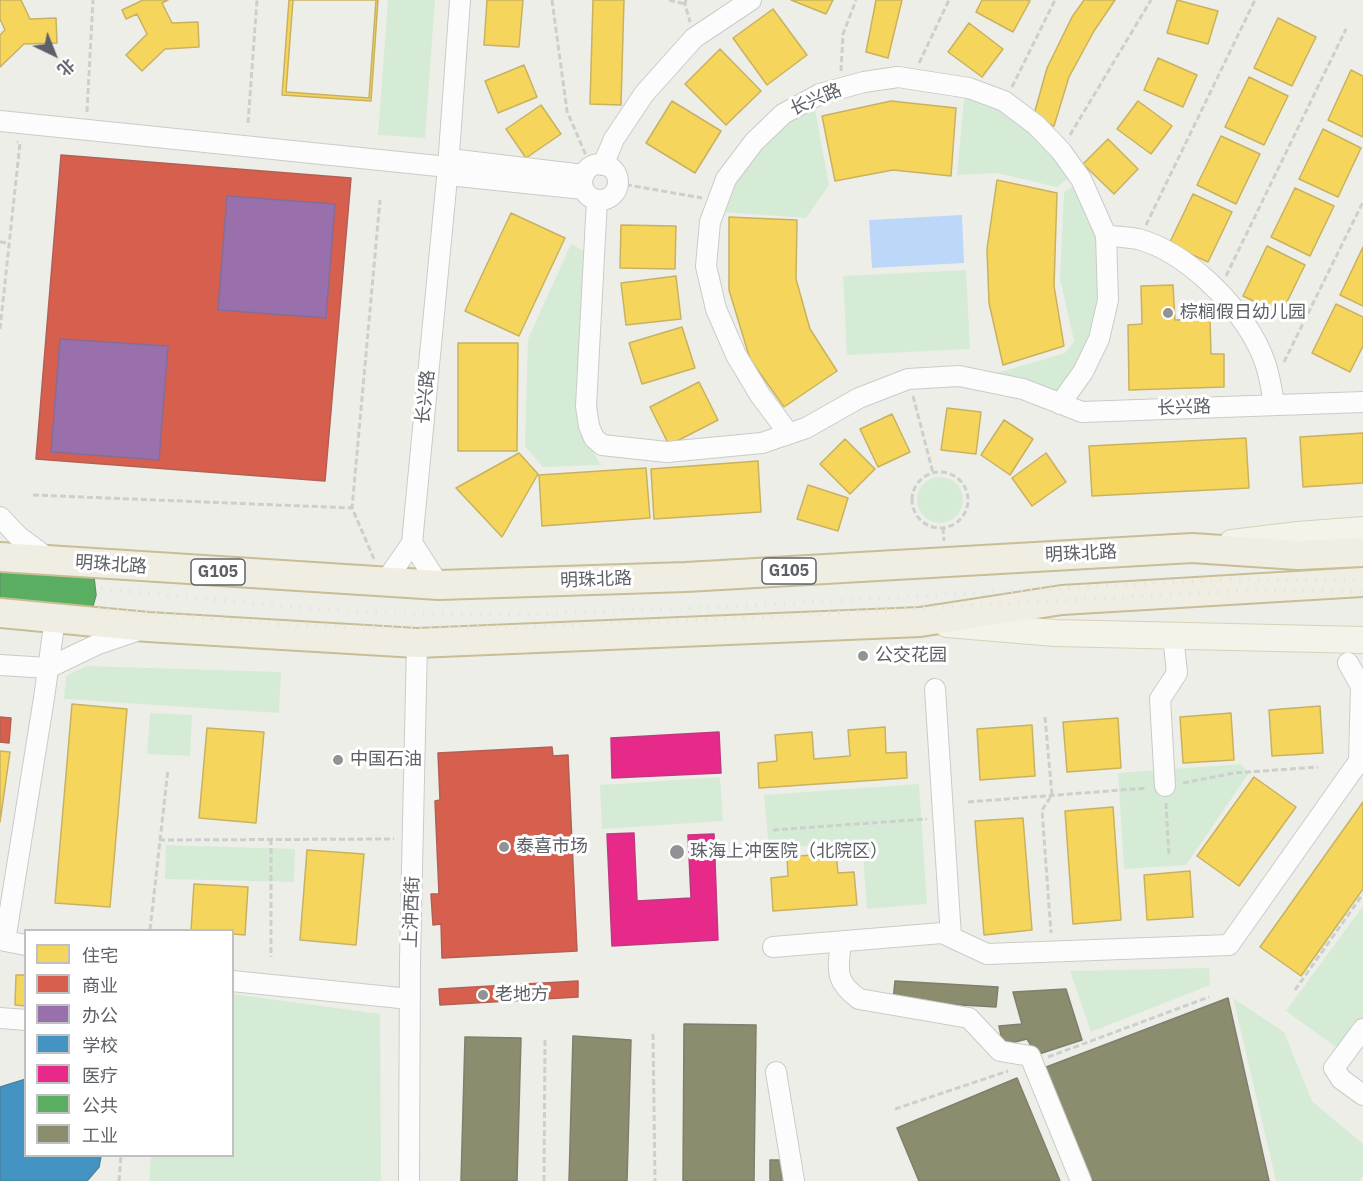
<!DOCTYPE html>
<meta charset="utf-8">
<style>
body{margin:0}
#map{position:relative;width:1363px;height:1181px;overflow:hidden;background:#eeeee9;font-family:"IBM Plex Sans","Noto Sans SC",sans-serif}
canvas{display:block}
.legend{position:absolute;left:24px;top:929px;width:210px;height:228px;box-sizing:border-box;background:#fff;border:2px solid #bec0c2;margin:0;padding:8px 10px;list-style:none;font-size:18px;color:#5d6167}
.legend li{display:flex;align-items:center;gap:12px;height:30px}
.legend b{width:30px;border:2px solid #bec0c2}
.north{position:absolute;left:24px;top:24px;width:60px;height:60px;-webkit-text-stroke:4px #fff;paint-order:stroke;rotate:137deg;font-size:16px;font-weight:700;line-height:24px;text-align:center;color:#5d6167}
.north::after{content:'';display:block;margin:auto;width:21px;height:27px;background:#5d6167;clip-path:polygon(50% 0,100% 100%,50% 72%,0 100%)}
</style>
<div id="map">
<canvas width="1363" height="1181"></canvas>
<ul class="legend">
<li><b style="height:16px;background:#f6d55c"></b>住宅</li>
<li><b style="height:16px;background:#d6604d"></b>商业</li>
<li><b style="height:16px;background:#9970ab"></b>办公</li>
<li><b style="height:16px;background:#4393c3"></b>学校</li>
<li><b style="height:16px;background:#e7298a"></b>医疗</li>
<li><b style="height:16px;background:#5aae61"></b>公共</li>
<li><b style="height:16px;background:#8c8c6e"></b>工业</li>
</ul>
<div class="north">北</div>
</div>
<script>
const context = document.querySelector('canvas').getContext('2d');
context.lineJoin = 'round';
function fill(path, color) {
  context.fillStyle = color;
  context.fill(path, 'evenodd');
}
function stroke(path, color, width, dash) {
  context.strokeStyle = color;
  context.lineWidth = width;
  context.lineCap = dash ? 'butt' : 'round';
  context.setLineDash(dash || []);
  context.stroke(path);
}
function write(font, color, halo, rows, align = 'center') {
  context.font = font + ' "IBM Plex Sans","Noto Sans SC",sans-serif';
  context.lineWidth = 6;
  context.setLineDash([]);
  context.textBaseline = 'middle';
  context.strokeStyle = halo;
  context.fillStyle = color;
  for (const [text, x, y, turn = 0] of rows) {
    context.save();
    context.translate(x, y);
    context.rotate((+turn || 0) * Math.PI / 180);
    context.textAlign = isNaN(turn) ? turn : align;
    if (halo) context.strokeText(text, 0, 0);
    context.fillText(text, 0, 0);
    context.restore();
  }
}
const green = new Path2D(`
 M388,0h47l-10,138 -47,-3z
 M964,98l38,11 28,19 40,49 -13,10 -61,-14 -39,2z
 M814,104l15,81 -23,33 -86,-6 15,-35 52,-59z
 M1075,185l26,49 2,62 -10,40 -34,61 -46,-15 -16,-9 68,-20 9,-12 -14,-62 4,-87z
 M571,244l16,9 -1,187 15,25 -58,2 -18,-21 3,-107z
 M966,270l4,79 -123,6 -4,-79z
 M917 500a23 23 0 1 1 46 0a23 23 0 1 1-46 0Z
 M86,666l195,6 -2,41 -215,-14 2,-23z
 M150,713l42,2 -2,41 -43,-2z
 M1241,764l8,9 -63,92 -62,4 -6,-96z
 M720,777l3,44 -121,8 -2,-44z
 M919,784l8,120 -60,5 -5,-67 -93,7 -5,-54z
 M166,845l129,4 -1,33 -129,-3z
 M1363,906v112l-23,32 -54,-39z
 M1209,968l1,17 -119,47 -21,-61z
 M233,994l147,20 1,167h-232l2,-25h81z
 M1233,998l51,34 28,69 51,43v32l-4,5h-83z`);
const water = new Path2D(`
 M962,215l2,48 -92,5 -3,-48z`);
const homes = new Path2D(`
 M0,0h21l9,19 26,-1 1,25 -33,1 -24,23v-32l5,-5 -5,-11z
 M143,0h25l-6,3 10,20 26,-1 1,25 -34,2 -23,22 -16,-16 21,-21 -10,-20 -11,5 -4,-9z
 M289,0h89l-7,101 -89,-6z
 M293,0h83l-7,98 -83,-6z
 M487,0h36l-4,47 -35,-2z
 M593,0h31l-3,105 -31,-1z
 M791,0h42l-7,14z
 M876,0h26l-14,58 -22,-6z
 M982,0h45l3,1 -17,31 -37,-20z
 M1084,0h31l-21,31 -25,46 -15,49 -21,-8 14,-50 25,-51z
 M1177,0l41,11 -10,33 -41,-11z
 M773,9l34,46 -40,30 -34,-47z
 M1278,18l38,19 -24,49 -38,-18z
 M969,23l34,26 -21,28 -34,-25z
 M720,49l41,42 -35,34 -41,-41z
 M1158,58l39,17 -14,32 -39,-17z
 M524,65l13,32 -39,16 -13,-32z
 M1351,70l12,6v61l-35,-17z
 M1249,77l39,19 -24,49 -39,-18z
 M672,101l49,30 -26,42 -49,-30z
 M891,101l65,7 -5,68 -58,-6 -58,11 -13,-65z
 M1138,101l34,25 -21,28 -34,-25z
 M541,105l20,29 -35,24 -20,-29z
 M1323,129l38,19 -23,49 -39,-18z
 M1221,136l39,18 -24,50 -39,-19z
 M1108,139l30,30 -24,25 -31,-30z
 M997,180l60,13 -3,93 10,60 -61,19 -14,-62 -2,-54z
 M1295,188l39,18 -24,50 -39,-19z
 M1193,194l39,18 -24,50 -39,-18z
 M511,213l54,25 -46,98 -54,-25z
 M729,217l68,3 -1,59 14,50 27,42 -53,36 -34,-48 -21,-69z
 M621,225l55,1 -1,43 -55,-1z
 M1267,246l38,19 -24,49 -38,-18z
 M1363,247v59l-23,-11z
 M676,276l5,43 -55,6 -5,-42z
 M1173,285l2,35 35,-1 1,35h13v33l-95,3 -1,-65 14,-1 -1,-38z
 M1336,304l27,13v29l-13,26 -38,-19z
 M682,327l13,41 -53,16 -13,-41z
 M458,343h60l-1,108h-59z
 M699,382l19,38 -49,25 -19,-38z
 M947,408l34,4 -5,42 -35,-4z
 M892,414l18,38 -32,15 -18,-38z
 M1004,420l29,19 -23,36 -29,-20z
 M1363,433v50l-60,4 -3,-50z
 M1246,438l3,50 -157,8 -3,-50z
 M845,439l30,30 -25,25 -30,-30z
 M519,453l19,21 -36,63 -46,-49z
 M1046,453l20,29 -34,24 -20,-28z
 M758,461l3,51 -107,7 -3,-50z
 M646,468l4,50 -108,8 -3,-51z
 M808,485l40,13 -10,33 -41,-12z
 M72,704l55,5 -17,198 -55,-4z
 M1320,706l3,47 -51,3 -3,-46z
 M1231,713l3,47 -51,3 -3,-46z
 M1118,718l3,50 -54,4 -4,-50z
 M1032,725l3,51 -55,4 -3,-51z
 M885,727l1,26 20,-1 1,26 -148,10 -1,-25 19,-2 -2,-26 37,-3 2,27 36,-3 -2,-26z
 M207,728l57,4 -8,91 -57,-5z
 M0,751l10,1 -10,70z
 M1254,777l42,30 -57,79 -42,-30z
 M1363,802v87l-62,87 -41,-29z
 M1113,807l8,113 -48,4 -8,-113z
 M1023,818l9,112 -48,5 -9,-114z
 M307,850l57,4 -8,91 -56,-5z
 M836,853l2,20 16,-1 3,33 -84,6 -2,-33 17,-2 -1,-19z
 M1190,871l3,46 -46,3 -3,-45z
 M194,884l54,3 -3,48 -13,-1v-4h-41z
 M16,975h10v31l-11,-1z`);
const shops = new Path2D(`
 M61,155l290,23 -26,303 -289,-22z
 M0,717l11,1 -2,25 -9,-1z
 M552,747l1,9 15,-1 9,196 -135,7 -1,-34 -8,1 -2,-31h8l-4,-93 5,-1 -2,-47z
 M578,981v16l-138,8 -1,-16z`);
const offices = new Path2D(`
 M227,196l108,8 -9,114 -108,-8z
 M60,339l108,7 -9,114 -108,-8z`);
const schools = new Path2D(`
 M26,1079v77h75l-2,11 -12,14h-87v-94z`);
const health = new Path2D(`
 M719,732l2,41 -109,5 -1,-40z
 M634,833l3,68 54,-3 -3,-63 26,-1 4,106 -106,6 -5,-112z`);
const public = new Path2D(`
 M0,549l94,28 2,18 -5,18 -91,6z`);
const industry = new Path2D(`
 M895,981l103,6 -2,20 -103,-6z
 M1066,989l16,51 -46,15 -9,-16 -24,6 -4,-19 23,-2 -9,-32z
 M1228,998l41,183h-183l-45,-112z
 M684,1024l72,1 -2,156h-71z
 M573,1036l58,4 -4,141h-58z
 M465,1037l56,1 -4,143h-56z
 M1017,1078l43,103h-141l-22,-53z
 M770,1160h12v21h-12z`);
const path = new Path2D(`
 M552,0l15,111 20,47
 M669,0l16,4
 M686,0l-1,4 5,18
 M919,63l30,-63
 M841,71l2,-37 13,-34
 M1012,87l43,-87
 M87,112l6,-112
 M248,123l9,-123
 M1070,135l81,-135
 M617,183l85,15
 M1146,225l109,-225
 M0,242l8,1
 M1226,276l120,-247
 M0,329l20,-186 -3,-1
 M1284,362l79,-160
 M913,396l20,77
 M912 500a28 28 0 1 1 56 0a28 28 0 1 1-56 0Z
 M33,495l319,13
 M943,528l1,13
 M374,559l-22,-51 28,-308
 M1045,717l7,78 -10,15 9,123
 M1183,783l51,-10 84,-6
 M968,802l179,-14
 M1166,803l3,54
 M773,830l154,-11
 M271,839v118
 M159,840l235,-1
 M150,930l18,-161
 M1295,990l68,-96
 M653,1034l2,147
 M1048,1057l161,-60
 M895,1109l113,-38
 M119,1181l2,-25
 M544,1181l1,-144`);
const minor = new Path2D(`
 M0,121l448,46
 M449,159l135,16
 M582 182a18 18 0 1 1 36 0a18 18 0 1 1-36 0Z
 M603,165l11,-26 30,-45 50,-56 57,-38
 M448,175l135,14
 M597,200l-11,206 3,20 5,12 8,7 65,7 95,-9 44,-15 53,-30 49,-19 51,-3 64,13 59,23 281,-10
 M1106,235c11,2 22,2 32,4 48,13 100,65 121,109 9,18 12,37 15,57
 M789,434l-29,-39 -24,-40 -20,-46 -10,-43 4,-44 16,-43 28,-37 29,-28 37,-20 44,-12 34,-5 71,11 35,13 32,24 25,26 20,28 25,56 2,65 -9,39 -16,33 -23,32
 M0,517l18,19 31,23
 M412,543l27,42
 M385,582l27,-39 36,-376 12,-167
 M0,665l48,3 50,-24 41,-14
 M935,689l16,248
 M1165,786l-5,-87 17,-26 -4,-38
 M841,942c-3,28 -7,39 18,57l110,19 31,33 30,5 51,125
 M26,945l-21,-4 39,-243 11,-80
 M773,947l169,-14 45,21 242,-9 130,-184 2,-75 -13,-23
 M232,981l178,18
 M0,1018l26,2
 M1363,1029l-29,39 7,11 22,16
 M776,1072l18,109
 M409,1181l1,-222 7,-316`);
const major = new Path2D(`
 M1232,543l66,-8 65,-5
 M947,624l108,9 308,7`);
const highway = new Path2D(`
 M0,557l439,28 247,-8 506,-29 106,7 65,-3
 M0,613l148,14 269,16 503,-21 142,-22 301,-18`);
const rail = new Path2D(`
 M101,589l226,21 64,3 143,1 186,-7 513,-28 130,1
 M98,609l179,15 74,3h162l208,-8 516,-28 50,-1 76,2`);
const markers = [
 [1168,313,6,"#909294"],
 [863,656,6,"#909294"],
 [338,760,6,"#909294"],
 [504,847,6,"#909294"],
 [677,852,8,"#909294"],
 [483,995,6,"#909294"]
];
const shields = [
 [789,571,54],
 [218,572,54]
];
const shieldNames = [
 ["G105",789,571],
 ["G105",218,572]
];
const streetNames = [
 ["长兴路",816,100,-23],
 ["长兴路",426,397,-84],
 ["长兴路",1184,408,-2],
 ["明珠北路",1081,554,-3],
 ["明珠北路",111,565,4],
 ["明珠北路",596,580,-2],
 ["上沖西街",412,912,-88]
];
const poiNames = [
 ["棕榈假日幼儿园",1180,313],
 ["公交花园",875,656],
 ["中国石油",350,760],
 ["泰喜市场",516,847],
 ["珠海上冲医院（北院区）",690,852],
 ["老地方",495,995]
];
fill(green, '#d6ebd6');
fill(water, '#bdd7f8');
fill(homes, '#f6d55c');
stroke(homes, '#c8b25f', 1.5);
fill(shops, '#d6604d');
stroke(shops, '#b26055', 1.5);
fill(offices, '#9970ab');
stroke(offices, '#876c97', 1.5);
fill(schools, '#4393c3');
stroke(schools, '#4b84a7', 1.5);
fill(health, '#e7298a');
stroke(health, '#be3a80', 1.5);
fill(public, '#5aae61');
stroke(public, '#5b9763', 1.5);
fill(industry, '#8c8c6e');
stroke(industry, '#7e7f6c', 1.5);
stroke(minor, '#cacbc9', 22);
stroke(major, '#d7d2b6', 28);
stroke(highway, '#c7be95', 32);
stroke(path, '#cbd0cd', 3, [6, 3]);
stroke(minor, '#fcfcfc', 20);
stroke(major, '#f3f3e9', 26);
stroke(highway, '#f0eee2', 28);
stroke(rail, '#e4e5e4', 4.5, [1.5, 8]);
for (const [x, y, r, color] of markers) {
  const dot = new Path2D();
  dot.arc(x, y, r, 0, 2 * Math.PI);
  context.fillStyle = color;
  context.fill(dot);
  stroke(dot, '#fff', 2);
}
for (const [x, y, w] of shields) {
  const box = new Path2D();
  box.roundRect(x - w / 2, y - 13, w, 26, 4.5);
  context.fillStyle = '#fff';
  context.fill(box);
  stroke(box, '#5d6167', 1.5);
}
write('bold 16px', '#5d6167', null, shieldNames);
write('18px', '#5d6167', '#fff', streetNames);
write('18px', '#5d6167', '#fff', poiNames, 'left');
</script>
